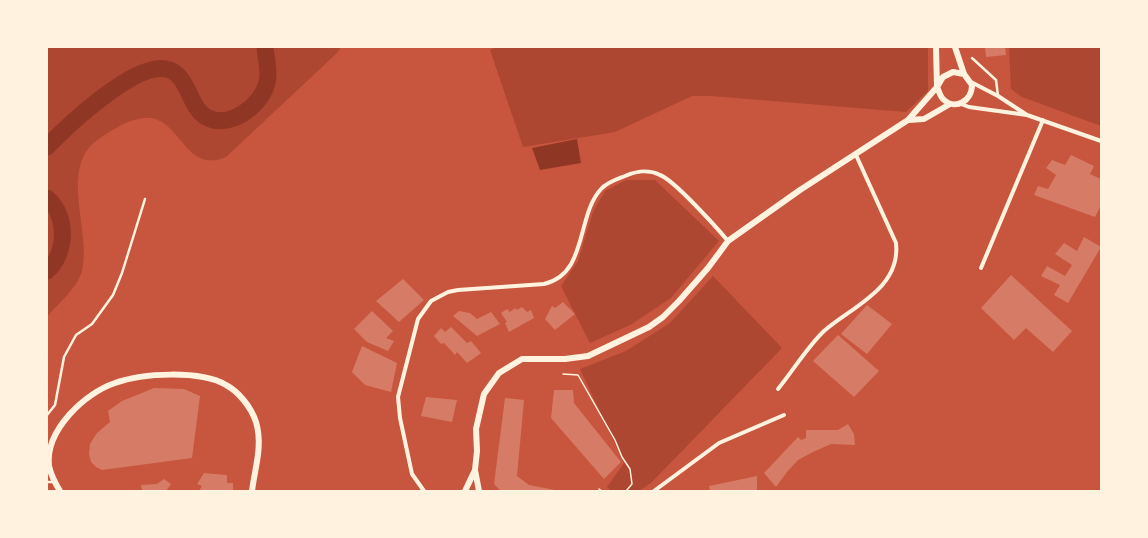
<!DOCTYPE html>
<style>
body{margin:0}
#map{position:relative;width:1148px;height:538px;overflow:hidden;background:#c8553d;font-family:"Libre Baskerville",serif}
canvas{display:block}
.frame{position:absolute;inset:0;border:48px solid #fff3e0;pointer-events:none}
</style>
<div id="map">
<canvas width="1148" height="538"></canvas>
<div class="frame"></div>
</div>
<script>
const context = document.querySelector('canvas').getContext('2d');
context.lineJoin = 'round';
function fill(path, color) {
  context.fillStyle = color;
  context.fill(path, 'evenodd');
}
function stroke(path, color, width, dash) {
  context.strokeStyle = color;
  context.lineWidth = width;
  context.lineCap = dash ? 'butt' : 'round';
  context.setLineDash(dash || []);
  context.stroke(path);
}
const green = new Path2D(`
 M47,47h294l-4,6 -111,104c-36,15 -42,-23 -66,-36 -19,-11 -49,9 -64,20 -37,29 -4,91 -14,130 -5,18 -24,32 -35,46z
 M496,47h432v44l-22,21 -195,-16h-19l-77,36 -92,15 -33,-97z
 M1009,47h92v79l-79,-29 -11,-8z
 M626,180h29l64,61 -48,57 -39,26 -42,19 -29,-57 17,-25 15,-49 12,-21z
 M713,276l69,72 -130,134 -13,9h-28l-4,-4 17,-24 -44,-94 46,-18 44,-28z`);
const water = new Path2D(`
 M577,139l4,24 -41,7 -8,-22z`);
const river = new Path2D(`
 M47,147c21,-22 88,-85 119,-78 23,4 22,38 40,48 23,13 55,-11 61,-34 3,-12 -1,-24 -2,-36
 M47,198c21,18 20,55 0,73`);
const building = new Path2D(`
 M985,47h20l1,8 -20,2z
 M1071,155l23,11 -4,8 11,5v26l-6,12 -61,-22 4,-9 10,3 8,-14 -10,-7 6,-8 13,5z
 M1084,237l17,10 -33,56 -14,-8 6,-10 -19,-9 6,-10 18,10 7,-11 -17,-11 9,-11 13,8z
 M1011,275l61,56 -19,21 -27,-24 -12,12 -33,-32z
 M403,279l21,21 -25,22 -23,-21z
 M563,302l12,12 -20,16 -10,-11 7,-13 3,2z
 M867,305l25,19 -25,30 -26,-20z
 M522,307l5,5 4,-2 3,8 -25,14 -4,-9 2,-1 -6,-9 6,-4 3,3 5,-4 2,2z
 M372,311l21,20 -7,7 8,3 -6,10 -21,-9 -13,-13z
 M459,311l11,2 7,6 14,-7 9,12 -23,12 -24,-20z
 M451,327l16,16 4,-2 10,12 -14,10 -10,-11 -2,3 -11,-12 -3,1 -7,-8 7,-8 4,4z
 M838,335l41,36 -25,26 -41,-36z
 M362,346l35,17 -6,29 -26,-7 -13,-13z
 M154,388l30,1 16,7 -8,62 -90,12 -6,-3 -5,-5 -2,-8 1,-10 7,-11 13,-11 -2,-11 14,-10z
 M554,390h19l1,13 47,59 -17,17 -53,-61z
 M426,397l31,3 -5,22 -31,-6z
 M505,398l19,2 -7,76 12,9 31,6h-59l-7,-7z
 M848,424l6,10 1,11 -24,-1 -18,8 -15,8 -11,12 -11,15 -12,-14 34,-36 3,3 5,-2v-8h32z
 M204,473l23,2v8h6v8h-34l3,-5 -5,-2z
 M757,476v15h-47l-1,-5z
 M164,479l7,5 -5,7h-24l-1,-6 16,-1z`);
const path = new Path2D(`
 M563,374l15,1 37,65 7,17 8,12 2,15 -6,7
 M599,489l3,2`);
const service = new Path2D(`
 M972,58l24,22 2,16
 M47,415l8,-10 9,-48 12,-22 16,-11 21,-29 9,-22 23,-74
 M47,482h7`);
const minor = new Path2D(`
 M971,82l27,14 29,19
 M961,104l8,3 58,8 74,26
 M981,268l62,-148
 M778,389c14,-17 30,-43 46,-58 29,-25 77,-43 72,-88l-40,-88
 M424,491l-12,-17 -12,-56 -2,-21 20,-78 13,-18 17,-9 10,-2 86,-6c44,-10 32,-68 57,-95 6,-7 16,-10 24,-13 12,-5 23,-7 35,-1 14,5 57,53 68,66
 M654,491l65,-48 65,-28`);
const tertiary = new Path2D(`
 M955,47l9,27
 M953,72l11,2 8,11c0,16 -17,26 -29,14 -3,-3 -4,-8 -6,-12l6,-10z
 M908,120l16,-1 26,-15
 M475,470l4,21
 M60,491c-5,-8 -9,-16 -11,-25 -4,-36 36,-73 66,-83 27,-10 85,-13 111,2 13,7 25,22 30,37 7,24 -1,45 -4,69
 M465,491l10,-21 2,-19 -1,-22 8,-35 15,-21 23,-14h43l23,-3 61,-29 14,-10 16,-16 29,-33 20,-27 72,-51 108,-70 29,-33 -1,-40`);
fill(green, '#ae4732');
fill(water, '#8f3625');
stroke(river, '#8f3625', 17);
fill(building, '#d67c66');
stroke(path, '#fff3e0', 1.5);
stroke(service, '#fff3e0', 2.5);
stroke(minor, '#fff3e0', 4);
stroke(tertiary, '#fff3e0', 6);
</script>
